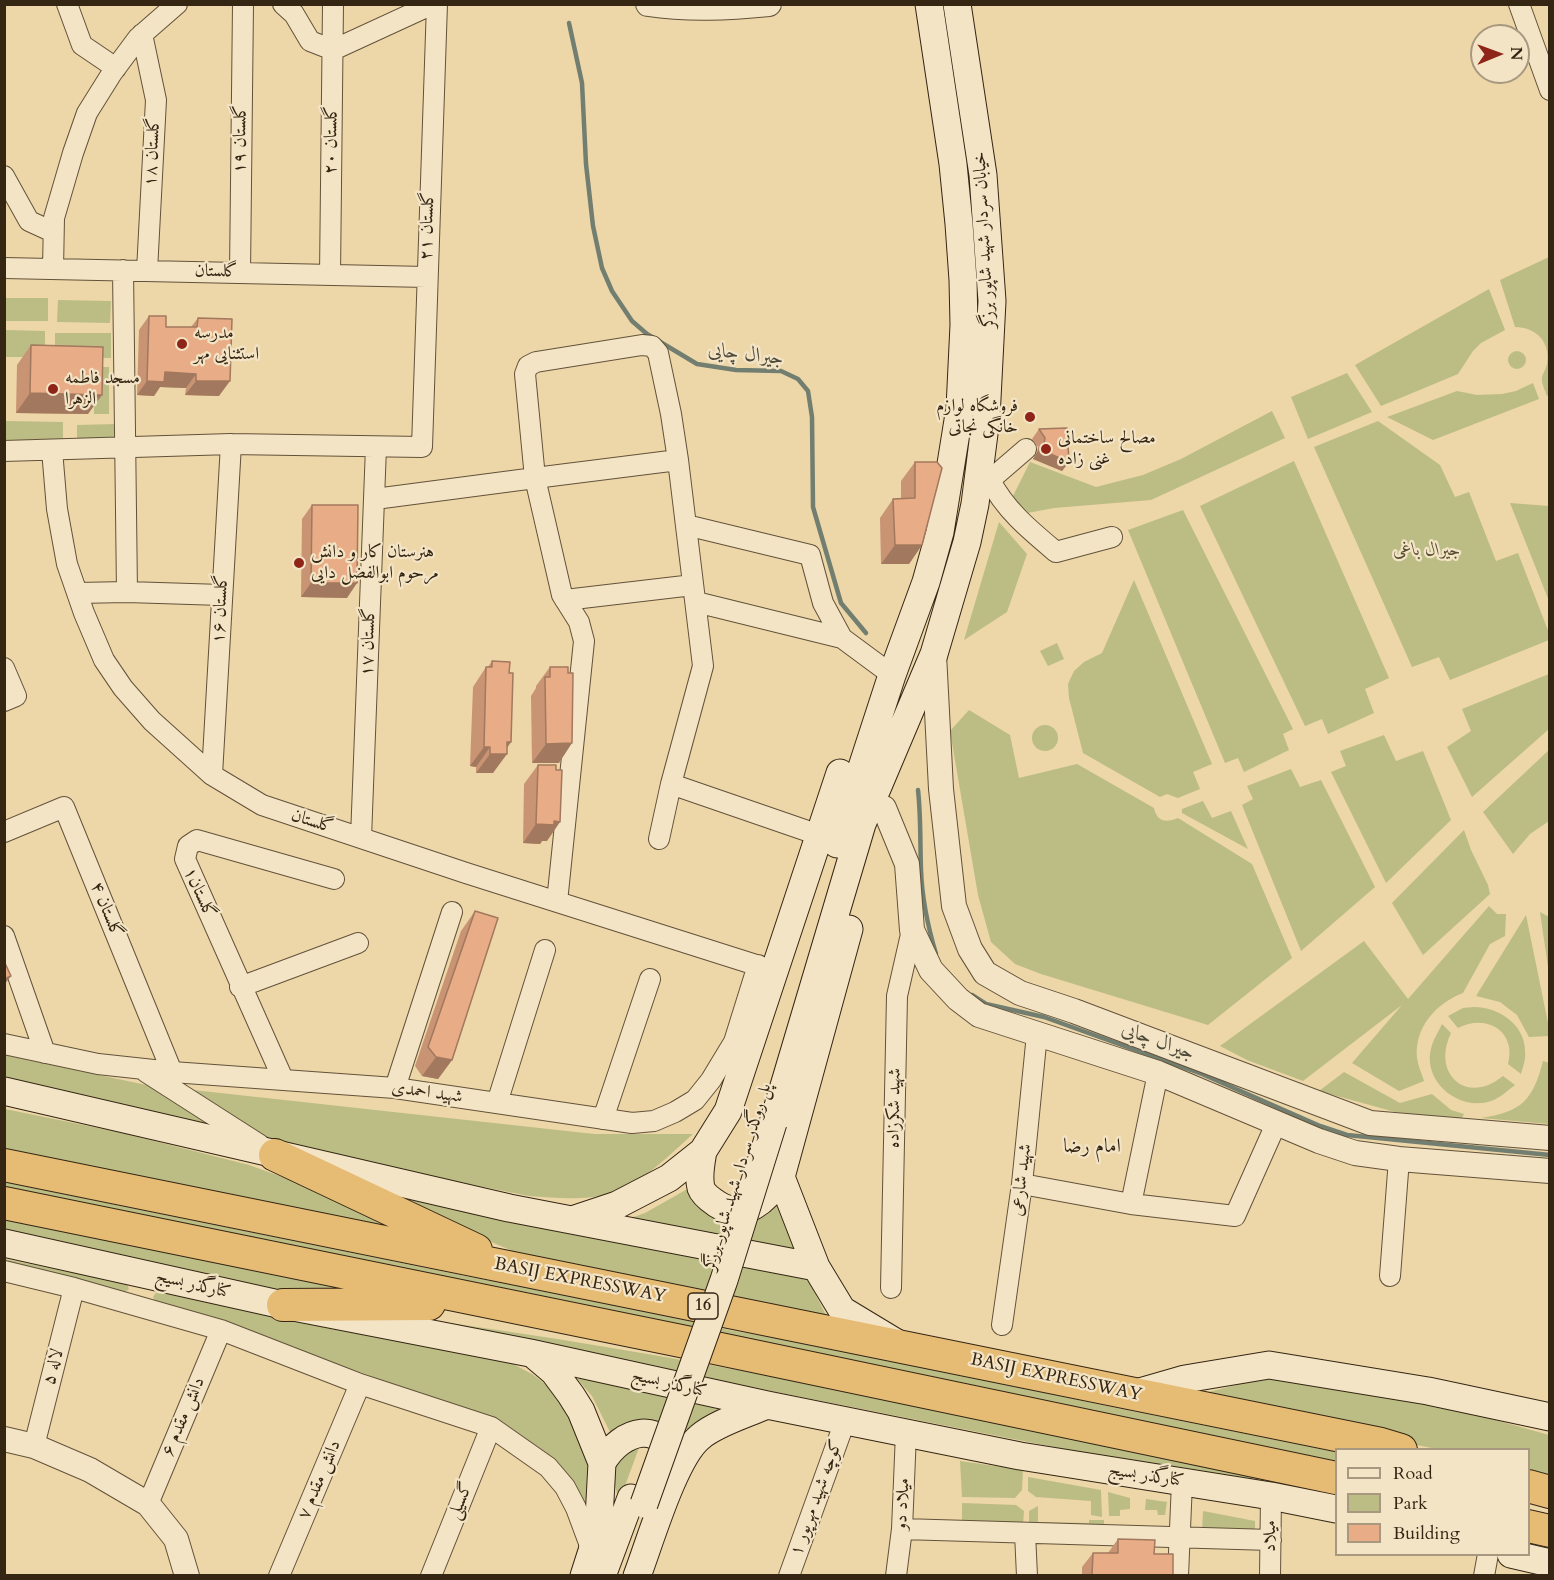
<!DOCTYPE html>
<meta charset="utf-8">
<style>
body{margin:0}
#map{position:relative;width:1554px;height:1580px;overflow:hidden;background:#edd6a8;font-family:Cardo,serif}
canvas{display:block}
.frame{position:absolute;inset:0;border:6px solid #352614;pointer-events:none}
.legend{position:absolute;left:1335px;top:1448px;width:195px;height:108px;box-sizing:border-box;background:#f3e4c6;border:2px solid #a7987f;margin:0;padding:8px 10px;list-style:none;font-size:18px;color:#352614}
.legend li{display:flex;align-items:center;gap:12px;height:30px}
.legend b{width:30px;border:2px solid #a7987f}
.north{position:absolute;left:1470px;top:24px;width:60px;height:60px;box-sizing:border-box;background:#f3e4c6;border:2px solid #a7987f;border-radius:50%;rotate:89deg;font-size:16px;font-weight:700;line-height:24px;text-align:center;color:#352614}
.north::after{content:'';display:block;margin:auto;width:21px;height:27px;background:#8f2418;clip-path:polygon(50% 0,100% 100%,50% 72%,0 100%)}
</style>
<div id="map">
<canvas width="1554" height="1580"></canvas>
<div class="frame"></div>
<ul class="legend">
<li><b style="height:8px;background:#f3e4c6"></b>Road</li>
<li><b style="height:16px;background:#bbbd85"></b>Park</li>
<li><b style="height:16px;background:#e8ac86"></b>Building</li>
</ul>
<div class="north">N</div>
</div>
<script>
const g = document.querySelector('canvas').getContext('2d');
g.lineJoin = 'round';
function fill(path, color) { g.fillStyle = color; g.fill(path, 'evenodd'); }
function stroke(path, color, width, dash) { g.strokeStyle = color; g.lineWidth = width; g.lineCap = dash ? 'butt' : 'round'; g.setLineDash(dash || []); g.stroke(path); }
function write(font, color, halo, rows, align = 'center') {
  g.font = font + ' Cardo,Amiri,serif'; g.lineWidth = 4.5; g.setLineDash([]); g.textBaseline = 'middle'; g.strokeStyle = halo; g.fillStyle = color; for (const [text, x, y, turn = 0] of rows) {
    g.save(); g.translate(x, y); g.rotate((+turn || 0) * Math.PI / 180); g.textAlign = isNaN(turn) ? turn : align; if (halo) g.strokeText(text, 0, 0); g.fillText(text, 0, 0); g.restore();
  }
}
fill(new Path2D(`
 M1549 257 1550 395 1547 396C1545 390 1541 383 1542 377 1543 373 1546 369 1547 364 1551 342 1536 327 1515 327L1500 280Z
 M1489 289 1505 330 1481 343 1473 351 1458 374 1381 406 1355 365Z
 M5 298H48V321H5Z
 M58 300 111 301 110 323 57 322Z
 M5 330 45 331V357H5Z
 M55 333H111V358L55 357Z
 M1508 360a9 9 0 1 1 18 0a9 9 0 1 1-18 0Z
 M94 367H109V414H94Z
 M1347 373 1372 412 1308 439 1291 397Z
 M1533 383 1539 399 1433 440 1387 417 1457 391 1477 395 1502 394 1516 391Z
 M1272 411 1285 438 1151 500 1054 508 1022 514 1011 500 1030 462 1096 487 1143 475 1181 459Z
 M5 421 63 422V443L5 441Z
 M1378 421 1440 465 1455 497 1469 492 1496 561 1518 553 1549 633V640L1450 680 1439 657 1412 667 1314 447Z
 M116 424V444H77V425Z
 M1294 461 1389 678 1365 689 1374 713 1328 734 1322 719 1305 726 1200 506Z
 M1510 503 1549 506V601Z
 M1183 510 1293 729 1283 734 1289 750 1244 772 1238 758 1225 763 1128 530Z
 M999 522 1027 554 1007 612 964 640Z
 M1134 580 1212 764 1193 772 1200 789 1178 798 1167 794 1160 797 1083 753 1069 698 1068 684 1074 671 1084 662 1102 653Z
 M1057 643 1064 659 1048 666 1040 651Z
 M1549 674V729L1472 797 1447 747 1471 731 1462 709Z
 M969 710 1010 735 1019 778 1077 764 1154 808C1157 822 1166 823 1178 818L1252 864 1292 958 1208 1025 1041 974 1015 964 991 942 978 895 950 731Z
 M1032 738a13 13 0 1 1 26 0a13 13 0 1 1-26 0Z
 M1384 735 1396 761 1423 751 1451 820 1386 883 1331 772 1346 766 1340 751Z
 M1549 750V821L1530 834 1513 854 1483 812Z
 M1291 769 1300 787 1321 780 1375 887 1301 951 1242 805 1253 799 1247 786Z
 M1203 801 1212 818 1231 811 1248 849 1182 813V809Z
 M1464 830 1471 850 1488 885 1490 894 1423 955 1392 903Z
 M1489 906 1497 914H1506L1505 936 1490 944 1463 993C1436 1003 1414 1028 1417 1058 1418 1066 1422 1074 1424 1081L1399 1091 1352 1063 1402 1005 1303 1081 1247 1060 1220 1046 1364 941 1408 999Z
 M1540 912 1549 917V977V974Z
 M1526 915 1549 1028V1036L1529 1037 1517 1015 1500 1002 1476 996Z
 M1474 1007C1498 1007 1525 1024 1525 1051 1526 1059 1523 1067 1521 1074L1508 1064C1517 1031 1486 1013 1458 1028L1448 1016 1463 1008Z
 M1442 1024 1451 1033C1431 1074 1467 1106 1503 1076L1515 1085C1507 1091 1500 1098 1491 1101 1458 1112 1420 1080 1432 1045 1434 1038 1439 1031 1442 1024Z
 M5 1055 151 1086 229 1135 5 1084Z
 M1543 1061 1549 1063V1124L1481 1118C1522 1112 1533 1100 1543 1061Z
 M1344 1072 1400 1103 1432 1094 1451 1110 1464 1114 1461 1120 1395 1112 1319 1091Z
 M193 1090 594 1134H693C669 1155 642 1184 611 1193 585 1201 556 1198 529 1196L272 1145Z
 M5 1109 123 1133 249 1165 307 1186 400 1232 5 1154Z
 M4 1182 470 1277 590 1298 729 1330 841 1349 1102 1405 1336 1452V1461L5 1189Z
 M356 1185 806 1276 828 1319 515 1252Z
 M691 1187 695 1196 778 1203 800 1255 625 1220 645 1213Z
 M4 1216 395 1296 327 1298 262 1287 5 1234Z
 M5 1259 127 1284 129 1289 125 1292 5 1263Z
 M157 1291 511 1363 532 1374 556 1392 571 1419 591 1464 593 1531 579 1501 458 1409 363 1373 156 1304 153 1297Z
 M443 1322C744 1364 1040 1430 1336 1491V1503L539 1345Z
 M1279 1374 1485 1417 1549 1435V1480L1529 1474 1528 1450 1436 1449 1189 1397Z
 M581 1378 727 1411 694 1435C689 1432 684 1426 678 1424 661 1415 629 1431 613 1438L592 1396 577 1379Z
 M640 1445 619 1502 612 1474 617 1457Z
 M960 1461 1023 1470 1022 1490 1015 1498 962 1497Z
 M1028 1477 1101 1490 1102 1517 1091 1515V1501L1036 1497 1028 1491Z
 M1108 1492 1130 1498V1509L1120 1510V1516H1109Z
 M1146 1499 1167 1502 1165 1515H1158L1157 1510H1145Z
 M962 1503 1016 1505 1024 1511 1023 1525 962 1522Z
 M1038 1506V1522L1089 1523V1520H1104V1530L1029 1528V1511Z
 M1203 1511 1255 1521V1533L1202 1531Z`), '#bbbd85');
stroke(new Path2D(`
 M569 23 582 83 586 164 593 226 602 268 612 291 632 321 647 334 697 364 736 370 781 371 798 379 808 391 812 417 813 507 841 603 866 633
 M918 790C921 817 920 844 921 870 922 899 928 927 936 954
 M972 995 986 1004 1044 1017 1202 1074 1320 1126 1347 1135 1550 1155`), '#727e70', 4.5);
const minor = new Path2D(`
 M67 4 82 45 116 68
 M283 4 294 14 310 41 333 50 433 4
 M1519 4 1550 90
 M142 34 156 100 147 271
 M4 176 29 221 53 232
 M4 268 427 277
 M53 269 54 218 73 153 87 113 112 73 138 38 177 4
 M123 270 127 592
 M240 273 243 4
 M330 275 333 4
 M52 450 57 509 67 564 84 613 104 660 123 688 152 721 212 775 262 805 466 873 775 971
 M4 451 231 444 422 447 437 4
 M978 480H990C1005 510 1031 531 1056 552L1112 537
 M990 480 1026 449
 M375 499 535 478 525 374 528 366 536 362 642 345 652 346 658 353 671 414 678 460 703 666 671 784 819 835
 M686 525 810 555 823 603 842 638 892 675
 M77 593 127 592 222 595
 M565 600 693 585
 M696 602 842 638
 M4 668 16 696 4 701
 M212 775 231 444
 M4 832 64 807 172 1072
 M361 838 376 447
 M659 839 671 784
 M557 902 584 641 579 622 562 595 535 478 678 460
 M4 936 45 1053
 M240 987 358 943
 M4 1044 98 1064 172 1072 395 1088 632 1123 654 1121 675 1112 695 1100 711 1080 734 1042 758 965
 M146 1072 260 1145
 M283 1079 185 859 188 846 197 840 334 879
 M395 1088 452 912
 M497 1103 545 950
 M603 1119 650 979
 M1022 1184 1131 1204 1235 1216 1276 1124
 M1131 1204 1158 1073
 M4 1271 74 1288 221 1330 360 1384 491 1427 548 1467 565 1487 576 1508 592 1551
 M1390 1276 1399 1159
 M891 1288 897 996 912 930
 M1002 1325 1022 1184 1037 1034
 M34 1446 74 1288
 M148 1504 221 1330
 M902 1529 1271 1540
 M1025 1533 1027 1576
 M279 1576 360 1384
 M431 1576 491 1427
 M789 1576 845 1421
 M896 1576 902 1529 906 1433
 M1178 1576 1182 1482
 M1270 1576 1271 1496
 M1484 1576 1488 1554`);
const tertiary = new Path2D(`
 M648 4C689 10 728 8 769 4
 M934 654 941 789 954 906 970 949 985 973 1020 993 1074 1011 1370 1123 1550 1138
 M884 808 907 864 912 930 931 970 958 999 979 1015 1158 1073 1319 1141 1355 1153 1399 1159 1550 1171
 M4 1439 34 1446 90 1470 148 1504 176 1539 187 1576`);
const secondary = new Path2D(`
 M837 844 892 675 926 582 940 532 960 408 964 325 963 280 959 224 953 164 929 4
 M849 929 781 1177 816 1267 842 1310 895 1342
 M4 1091 509 1208 816 1267
 M773 1123 862 824 934 654 967 542 975 504 986 418 992 301 983 175 957 4
 M703 1151C701 1163 698 1176 701 1188 703 1194 711 1200 717 1204 745 1222 767 1199 781 1177
 M575 1219 617 1205 669 1178 703 1151 728 1111 840 773
 M4 1243 283 1305 530 1353 767 1405 1020 1456 1271 1496 1336 1509
 M534 1355 554 1372 571 1395 581 1411 602 1463 599 1519 592 1551 584 1576
 M1133 1394 1185 1379 1269 1365 1428 1391 1550 1417
 M602 1463C621 1429 665 1417 673 1465
 M1511 1554 1550 1563
 M602 1576 631 1498
 M637 1576C650 1542 674 1458 700 1437 716 1423 747 1414 767 1405`);
const trunk = new Path2D(`
 M275 1155 476 1250
 M4 1165 1381 1444 1401 1450
 M4 1203 720 1349 1336 1478
 M283 1305 429 1304
 M1528 1486 1550 1492
 M1528 1526 1550 1531`);
stroke(minor, '#635239', 22);
stroke(tertiary, '#635239', 26);
stroke(secondary, '#352614', 29);
stroke(trunk, '#352614', 34);
stroke(minor, '#f3e4c6', 20);
stroke(tertiary, '#f3e4c6', 24);
stroke(secondary, '#f3e4c6', 27);
stroke(trunk, '#e6bb74', 32);
const secondaryBridge = new Path2D(`
 M644 1504 724 1280 773 1123`);
stroke(secondaryBridge, '#352614', 29, []);
stroke(secondaryBridge, '#f3e4c6', 27);
fill(new Path2D(`
 M149 316 166 327H191L198 318 219 396 185 395 186 388 160 387 154 396 137 395 139 330Z
 M31 345 88 414 16 413 17 365Z
 M1039 429 1069 462 1062 471 1033 459 1037 453 1038 447 1032 439Z
 M915 462 922 545 909 564H881L880 518 893 499 901 498V481Z
 M312 505 347 598 301 597 302 519Z
 M492 661 507 747 493 773H476V767L470 766 473 687 486 667H488Z
 M550 667 559 763H532L531 696 536 688V686Z
 M538 765 547 841H542L540 844 523 843 524 784Z
 M475 911 452 1060 438 1079 422 1076 415 1066 461 931Z
 M1118 1539 1154 1554 1173 1575H1082V1567L1093 1553H1108Z`), '#c89473');
fill(new Path2D(`
 M165 372 196 374 186 388 160 387 154 396 137 395 147 381Z
 M196 381H230L219 396 185 395Z
 M30 393 102 395 88 414 16 413Z
 M1039 449 1069 462 1062 471 1033 459Z
 M895 545H922L909 564H881Z
 M311 583H357L347 598 301 597Z
 M507 742H511L503 754H507L493 773H476L490 754Z
 M572 743 559 763H532L546 744Z
 M484 747H490L476 767 470 766Z
 M554 821 560 822 547 841H542L540 844 523 843 536 824Z
 M11 976 4 985V979Z
 M436 1057 452 1060 438 1079 422 1076Z`), '#a2785e');
const building = new Path2D(`
 M149 316H166V327H197L198 318 232 319 230 381H196V374L165 372 164 382 147 381Z
 M31 345 103 347 102 395 30 393Z
 M1067 428 1069 462 1039 449 1044 444 1045 438 1039 429Z
 M915 462H937L942 468 922 545H895L893 499 915 498Z
 M312 505H358L357 583H311Z
 M492 661 510 662 509 673H513L511 742H507V754H490V747H484L486 667H492Z
 M550 667H568V673H573L572 743 546 744 545 677H550Z
 M538 765H556V770H562L560 822 554 821V825L536 824Z
 M475 911 498 918 452 1060 436 1057 428 1047Z
 M4 961 11 976 4 979Z
 M1118 1539 1155 1540 1154 1554H1173V1575H1092L1093 1553H1118Z`);
fill(building, '#e8ac86');
stroke(building, '#a2785e', 1.5);
for (const [x, y, r, color] of [
 [182,344,6,"#8f2418"],
 [53,389,6,"#8f2418"],
 [1030,417,6,"#8f2418"],
 [1046,449,6,"#8f2418"],
 [299,563,6,"#8f2418"]
]) { const dot = new Path2D(); dot.arc(x, y, r, 0, 2 * Math.PI); g.fillStyle = color; g.fill(dot); stroke(dot, '#f3e4c6', 2); }
for (const [x, y, w] of [
 [703,1306,30]
]) { const box = new Path2D(); box.roundRect(x - w / 2, y - 13, w, 26, 4.5); g.fillStyle = '#f3e4c6'; g.fill(box); stroke(box, '#352614', 1.5); }
write('bold 16px', '#352614', null, [
 ["16",703,1306]
]);
write('18px', '#352614', '#f3e4c6', [
 ["گلستان ۱۹",241,139,-89],
 ["گلستان ۲۰",332,140,-89],
 ["گلستان ۱۸",153,152,-87],
 ["گلستان ۲۱",428,226,-88],
 ["خیابان سردار شهید شاپور برزگر",985,240,-93],
 ["گلستان",216,272,1],
 ["گلستان ۱۶",221,609,-87],
 ["گلستان ۱۷",369,642,-88],
 ["گلستان",312,822,18],
 ["گلستان۱",199,893,66],
 ["گلستان ۴",106,910,68],
 ["شهید احمدی",427,1093,8],
 ["شهید شکرزاده",895,1108,-89],
 ["پل روگذر سردار شهید شاپور برزگر",738,1177,-73],
 ["شهید شارعی",1022,1180,-83],
 ["BASIJ EXPRESSWAY",580,1281,11],
 ["کنارگذر بسیج",193,1285,13],
 ["لاله ۵",54,1367,-76],
 ["BASIJ EXPRESSWAY",1056,1378,12],
 ["کنارگذر بسیج",669,1384,13],
 ["دانش مقدم ۶",184,1417,-67],
 ["کنارگذر بسیج",1146,1476,9],
 ["دانش مقدم ۷",320,1480,-67],
 ["کوچه شهید مهرپور ۱",817,1498,-70],
 ["گسیلی",461,1501,-68],
 ["میلاد دو",903,1504,-87],
 ["میلاد",1271,1536,-90]
]);
write('18px', '#352614', '#f3e4c6', [
 ["مدرسه",194,334],
 ["استثنایی مهر",194,355],
 ["مسجد فاطمه",65,379],
 ["الزهرا",65,400],
 ["فروشگاه لوازم",1018,407,"right"],
 ["خانگی نجاتی",1018,428,"right"],
 ["مصالح ساختمانی",1058,439],
 ["غنی زاده",1058,460],
 ["هنرستان کار و دانش",311,553],
 ["مرحوم ابوالفضل دایی",311,574]
], 'left');
write('italic 18px', '#564c30', '#f3e4c6', [
 ["جیرال باغی",1427,551]
]);
write('italic 20px', '#4e4a3a', '#f3e4c6', [
 ["جیرال چایی",746,355,7],
 ["جیرال چایی",1158,1042,20]
]);
write('20px', '#352614', '#f3e4c6', [
 ["امام رضا",1092,1147]
]);
</script>
